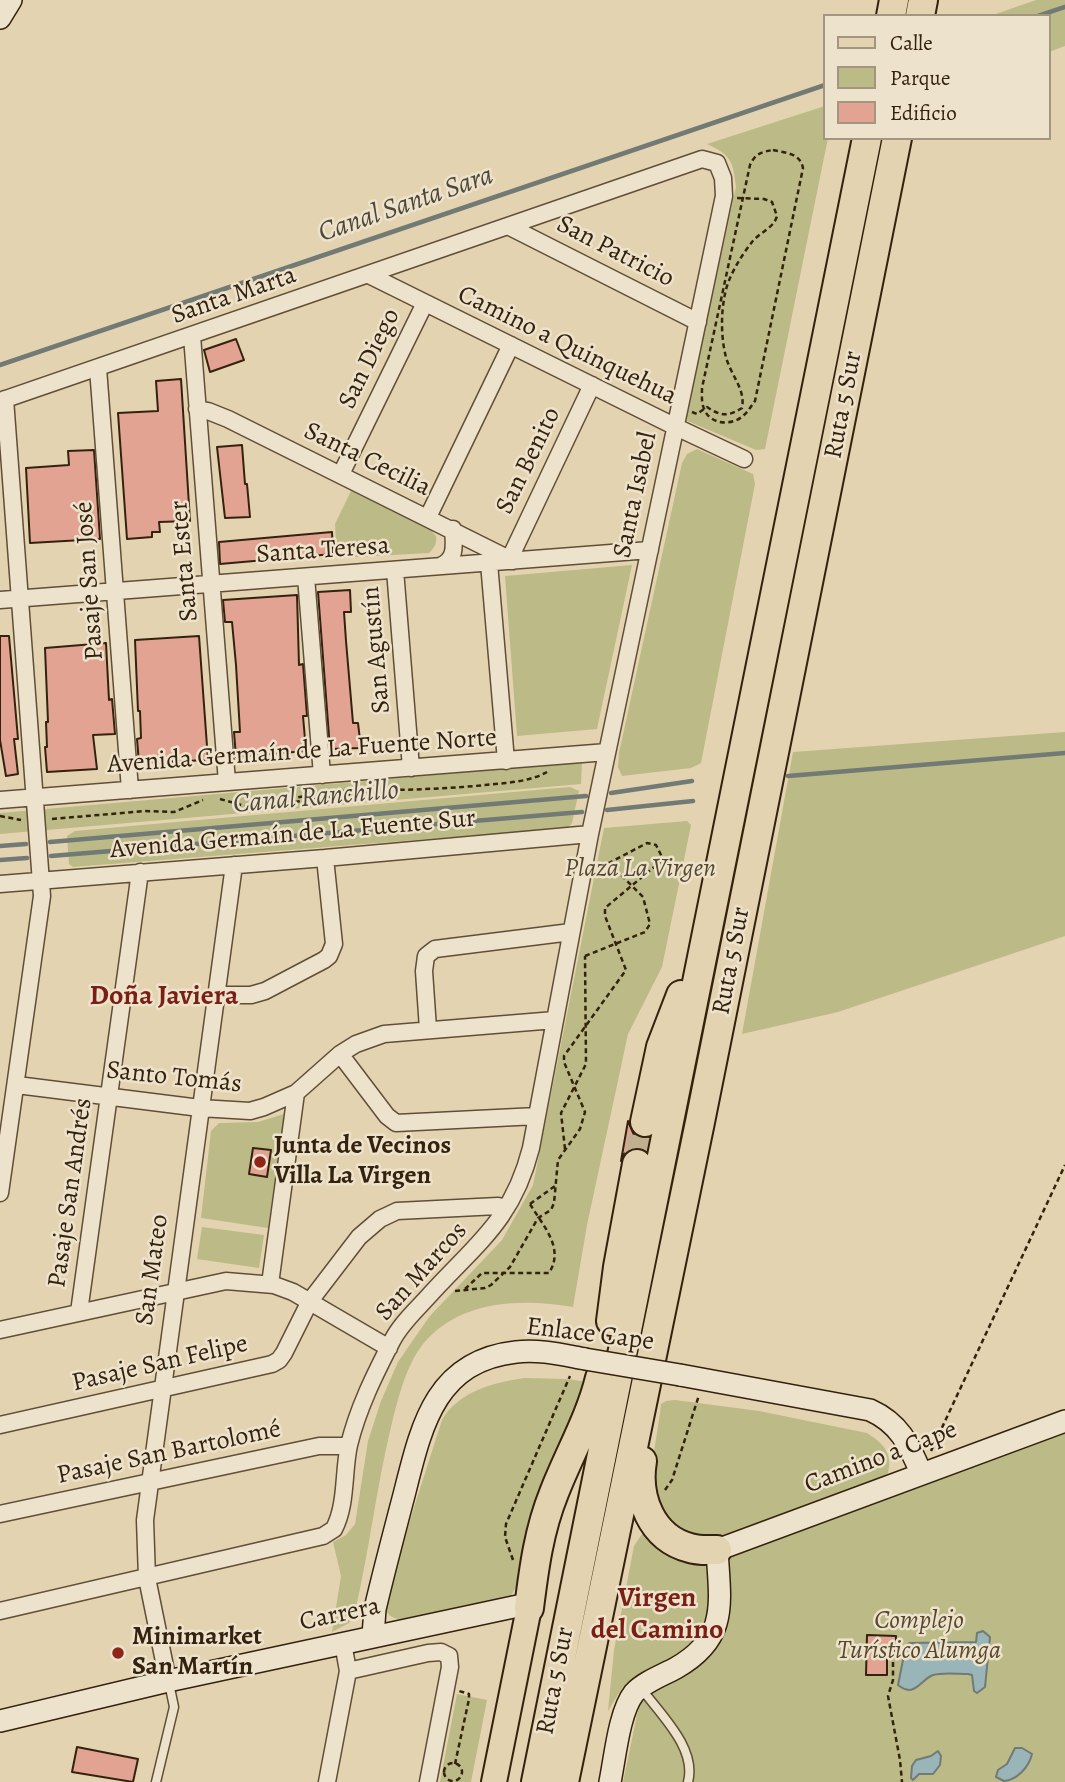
<!DOCTYPE html>
<meta charset="utf-8">
<style>
body{margin:0}
#map{position:relative;width:1065px;height:1782px;overflow:hidden;background:#e4d3b0;font-family:Alegreya,serif}
canvas{display:block}
.legend{position:absolute;left:823px;top:14px;width:228px;height:126px;box-sizing:border-box;background:#ede2cc;border:2px solid #a39580;margin:0;padding:9px 12px;list-style:none;font-size:21px;color:#34220f}
.legend li{display:flex;align-items:center;gap:14px;height:35px}
.legend b{width:35px;border:2px solid #a39580}
</style>
<div id="map">
<canvas width="1065" height="1782"></canvas>
<ul class="legend">
<li><b style="height:9px;background:#e4d3b0"></b>Calle</li>
<li><b style="height:19px;background:#bcba86"></b>Parque</li>
<li><b style="height:19px;background:#e2a393"></b>Edificio</li>
</ul>
</div>
<script>
const g = document.querySelector('canvas').getContext('2d');
g.lineJoin = 'round';
function fill(path, color) { g.fillStyle = color; g.fill(path, 'evenodd'); }
function stroke(path, color, width, dash) { g.strokeStyle = color; g.lineWidth = width; g.lineCap = dash ? 'butt' : 'round'; g.setLineDash(dash || []); g.stroke(path); }
function write(font, color, halo, rows, align = 'center') {
  g.font = font + ' Alegreya,serif'; g.lineWidth = 5; g.setLineDash([]); g.textBaseline = 'middle'; g.strokeStyle = halo; g.fillStyle = color; for (const [text, x, y, turn = 0] of rows) {
    g.save(); g.translate(x, y); g.rotate((+turn || 0) * Math.PI / 180); g.textAlign = isNaN(turn) ? turn : align; if (halo) g.strokeText(text, 0, 0); g.fillText(text, 0, 0); g.restore();
  }
}
fill(new Path2D(`
 M1036 0H1065V46L1049 52V16H990Z
 M825 106V138H828L765 449 756 450 685 420 736 187C733 161 731 155 707 144Z
 M697 449 753 474 755 484 701 763 691 768 622 776 618 767 619 753 682 463 687 454Z
 M351 491 429 528 436 536C437 543 435 547 429 553L337 558 335 524Z
 M632 565 597 729 517 736 505 576Z
 M1065 732V936L838 1012 742 1034 793 752Z
 M582 762 581 784 0 834V813Z
 M570 787 579 791 572 823 568 828 73 867 69 864 67 836 75 831Z
 M687 821 691 825 662 967 628 1034 587 1225 573 1307C519 1298 453 1300 418 1351 404 1373 397 1402 391 1427 376 1489 369 1553 354 1616L349 1623 332 1632 341 1576 333 1542 346 1535 355 1524 368 1441 381 1401 398 1362 429 1317 502 1240 533 1185 604 828Z
 M284 1114 268 1228 201 1218 211 1131 219 1123 258 1122Z
 M202 1227 264 1235 259 1268 197 1259Z
 M524 1378 568 1379 587 1382 523 1553 518 1583 510 1598 405 1620C392 1619 385 1615 384 1601L442 1420C459 1391 493 1383 524 1378Z
 M675 1400 759 1411 867 1433C883 1443 893 1453 888 1473L882 1479 716 1541C705 1542 695 1537 685 1532 635 1511 657 1446 661 1404L666 1401Z
 M1065 1432V1782H623L637 1715 645 1688 726 1622 730 1551Z
 M646 1528 711 1561V1620L693 1646 632 1680 622 1688 608 1711 614 1650 634 1546Z
 M457 1694 487 1700 471 1782H440Z`), '#bcba86');
const water = new Path2D(`
 M983 1631 990 1637 985 1687 977 1693 974 1691 972 1675 968 1674C958 1674 943 1672 933 1675 921 1679 915 1699 898 1685L906 1645 910 1643 976 1642 977 1633Z
 M1015 1748H1022L1032 1754C1029 1767 1017 1780 1004 1781L996 1777 998 1770 1007 1764Z
 M938 1751 941 1756 940 1765 933 1774H919L913 1780 911 1778 912 1766 916 1760 931 1756Z`);
fill(water, '#9ab5b7');
stroke(water, '#717a74', 2);
stroke(new Path2D(`
 M1038 16 1065 7
 M0 365 825 85
 M788 776 1065 753
 M611 793 692 781
 M607 810 693 801
 M50 842 586 796
 M0 846 26 844
 M51 856 582 812
 M0 860 27 858`), '#717a74', 4.5);
const building = new Path2D(`
 M236 339 244 360 210 372 204 350Z
 M181 379 190 521 159 522 160 532H152V537L127 539 118 413 158 411 156 381Z
 M242 445 245 484H247L250 517 225 518 217 447Z
 M94 450 100 539 30 543 26 468 69 465 68 451Z
 M332 532 333 554 220 564 219 542Z
 M350 590 351 612H344L346 641 353 723H358L361 748 330 749 318 592Z
 M297 595 299 665 303 664 307 716H303L306 751 236 757 234 732H240L236 665 232 622H225L223 600Z
 M0 636H9L18 739H14L18 774 6 776 0 740Z
 M199 636 208 760 139 763 137 739 141 738 140 711H138L135 640Z
 M106 643 109 700 112 699 115 734 93 735 97 769 47 772 45 747H47L46 722H48L45 648Z
 M628 1121 634 1135 641 1138H649L646 1150 639 1148 631 1149 624 1154 621 1161Z
 M253 1148 271 1150 267 1177 249 1174Z
 M867 1635 896 1636 895 1658H887V1675H866Z
 M77 1747 138 1759 133 1782 72 1772Z`);
fill(building, '#e2a393');
stroke(building, '#34220f', 2);
stroke(new Path2D(`
 M637 1164 645 1122`), '#c1b090', 28, [28, 14]);
const lane = new Path2D(`
 M641 1688C660 1714 697 1748 688 1782
 M156 1782 174 1707 169 1683`);
const street = new Path2D(`
 M510 227 698 322
 M369 275 676 427 744 459
 M192 336 227 782
 M98 368 130 790
 M0 401 702 159 717 163 723 178 724 196 590 834 531 1148C512 1223 474 1245 426 1299 414 1312 400 1325 392 1341 375 1374 358 1408 349 1445 343 1472 347 1504 334 1529L323 1536 0 1611
 M197 409 208 411 228 419 513 561
 M341 474 425 303
 M428 517 511 345
 M510 558 592 385
 M489 563 506 761
 M440 566C457 560 454 544 453 529
 M395 570 411 768
 M306 577 322 775
 M0 600 650 550
 M0 800 607 752
 M0 884 325 858 590 834
 M216 995H251L265 991 324 960 329 956 334 944 325 858
 M428 1029 424 971 426 956 435 949 571 932
 M340 1054 387 1116 396 1123 537 1116
 M17 1085 200 1108 250 1111 264 1107 296 1093 340 1054 356 1044 384 1034 555 1020
 M0 1193 42 896 5 399
 M270 1284 296 1093
 M79 1312 140 872
 M0 1330 226 1281 274 1285 293 1292 389 1348
 M0 1425 272 1364 279 1360 284 1353 310 1301 359 1237 380 1219 397 1211 498 1206 506 1208
 M0 1514 319 1446H349
 M348 1671 428 1653 441 1652 449 1656 450 1667 428 1782
 M168 1681 147 1578 145 1520 234 865
 M327 1782 348 1671 343 1643`);
const secondary = new Path2D(`
 M0 18 11 0
 M680 1375 870 1410C899 1423 909 1444 921 1473
 M373 1636 375 1609C384 1571 394 1533 404 1495 421 1428 434 1361 516 1352 539 1349 563 1355 585 1359
 M0 1721 168 1681 518 1606 529 1608
 M610 1782C615 1758 619 1712 634 1693 644 1682 663 1675 676 1668 729 1638 720 1603 717 1550L1065 1421`);
const primary = new Path2D(`
 M494 1782 529 1608`);
const highway = new Path2D(`
 M891 16 894 0
 M920 16 923 0
 M645 1122 661 1047 681 995
 M611 1321 618 1267 637 1164
 M642 1461C636 1497 651 1538 690 1548 699 1551 708 1550 717 1550
 M529 1608C534 1568 539 1530 554 1493 569 1454 590 1419 600 1378
 M536 1782 867 138
 M564 1782 700 1122 897 138`);
stroke(lane, '#604e37', 11);
stroke(street, '#604e37', 19);
stroke(secondary, '#34220f', 24);
stroke(primary, '#34220f', 28);
stroke(highway, '#34220f', 32);
stroke(new Path2D(`
 M773 150C786 153 800 153 803 168L755 401C751 406 748 412 744 415 733 426 712 425 705 411 701 403 702 396 702 388L750 165C755 154 761 152 773 150Z
 M692 412 697 414 707 407C720 416 728 417 742 408 746 388 729 374 725 353 721 335 721 312 725 294 728 277 741 256 752 242 760 232 774 228 777 216L772 202 764 199 737 198
 M256 796C285 804 312 793 341 791 389 790 437 790 485 785 506 783 529 782 547 772
 M220 799 252 808 367 792
 M0 816 21 820
 M52 819 145 811 174 812 203 800
 M585 956 645 932 650 924 643 897 609 863
 M565 1149 561 1113 586 1064 585 956
 M530 1204 555 1186
 M465 1289 482 1273H549C565 1248 543 1226 530 1204
 M455 1291 485 1288 491 1285 510 1267 538 1218 551 1210 554 1203 558 1160 580 1129 585 1112 564 1062V1056L626 970 605 916V908L660 862 662 857 656 845 647 843 609 863 600 864
 M931 1451 1065 1165
 M665 1490 672 1480 699 1395
 M513 1560 505 1537 506 1524 570 1376
 M893 1662V1680L888 1696 900 1760 902 1782
 M444 1772a9 9 0 1 1 18 0a9 9 0 1 1-18 0Z
 M455 1764 469 1699V1694L459 1691`), '#34220f', 2.5, [5, 3.5]);
stroke(lane, '#ede2cc', 8);
stroke(street, '#ede2cc', 16);
stroke(secondary, '#ede2cc', 21);
stroke(primary, '#e4d3b0', 24);
stroke(highway, '#e4d3b0', 28);
const secondaryBridge = new Path2D(`
 M585 1359 680 1375`);
stroke(secondaryBridge, '#34220f', 24, []);
stroke(secondaryBridge, '#ede2cc', 21);
for (const [x, y, r, color] of [
 [260,1162,7,"#8f2418"],
 [118,1653,7,"#8f2418"]
]) { const dot = new Path2D(); dot.arc(x, y, r, 0, 2 * Math.PI); g.fillStyle = color; g.fill(dot); stroke(dot, '#ede2cc', 2.5); }
write('26px', '#34220f', '#ede2cc', [
 ["San Patricio",615,252,27],
 ["Santa Marta",234,296,-19],
 ["Camino a Quinquehua",567,346,26],
 ["San Diego",370,359,-64],
 ["Ruta 5 Sur",844,405,-79],
 ["Santa Cecilia",367,460,26],
 ["San Benito",529,461,-64],
 ["Santa Isabel",636,495,-78],
 ["Santa Teresa",323,551,-4],
 ["Santa Ester",185,561,-95],
 ["Pasaje San José",90,581,-94],
 ["San Agustín",377,650,-95],
 ["Avenida Germaín de La Fuente Norte",302,752,-4],
 ["Avenida Germaín de La Fuente Sur",293,835,-5],
 ["Ruta 5 Sur",732,961,-79],
 ["Santo Tomás",174,1078,6],
 ["Pasaje San Andrés",71,1193,-82],
 ["San Mateo",153,1270,-82],
 ["San Marcos",422,1272,-48],
 ["Enlace Cape",590,1335,7],
 ["Pasaje San Felipe",160,1364,-13],
 ["Pasaje San Bartolomé",169,1453,-12],
 ["Camino a Cape",881,1458,-21],
 ["Carrera",340,1615,-12],
 ["Ruta 5 Sur",556,1681,-79]
]);
write('italic 26px', '#56482d', '#ede2cc', [
 ["Plaza La Virgen",640,870],
 ["Complejo",919,1622],
 ["Turístico Alumga",919,1652]
]);
write('bold 26px', '#34220f', '#ede2cc', [
 ["Junta de Vecinos",274,1147],
 ["Villa La Virgen",274,1177],
 ["Minimarket",132,1638],
 ["San Martín",132,1668]
], 'left');
write('italic 28px', '#4e4739', '#ede2cc', [
 ["Canal Santa Sara",406,205,-19],
 ["Canal Ranchillo",316,798,-5]
]);
write('bold 28px', '#7a1f14', '#ede2cc', [
 ["Doña Javiera",164,997],
 ["Virgen",657,1599],
 ["del Camino",657,1631]
]);
</script>
